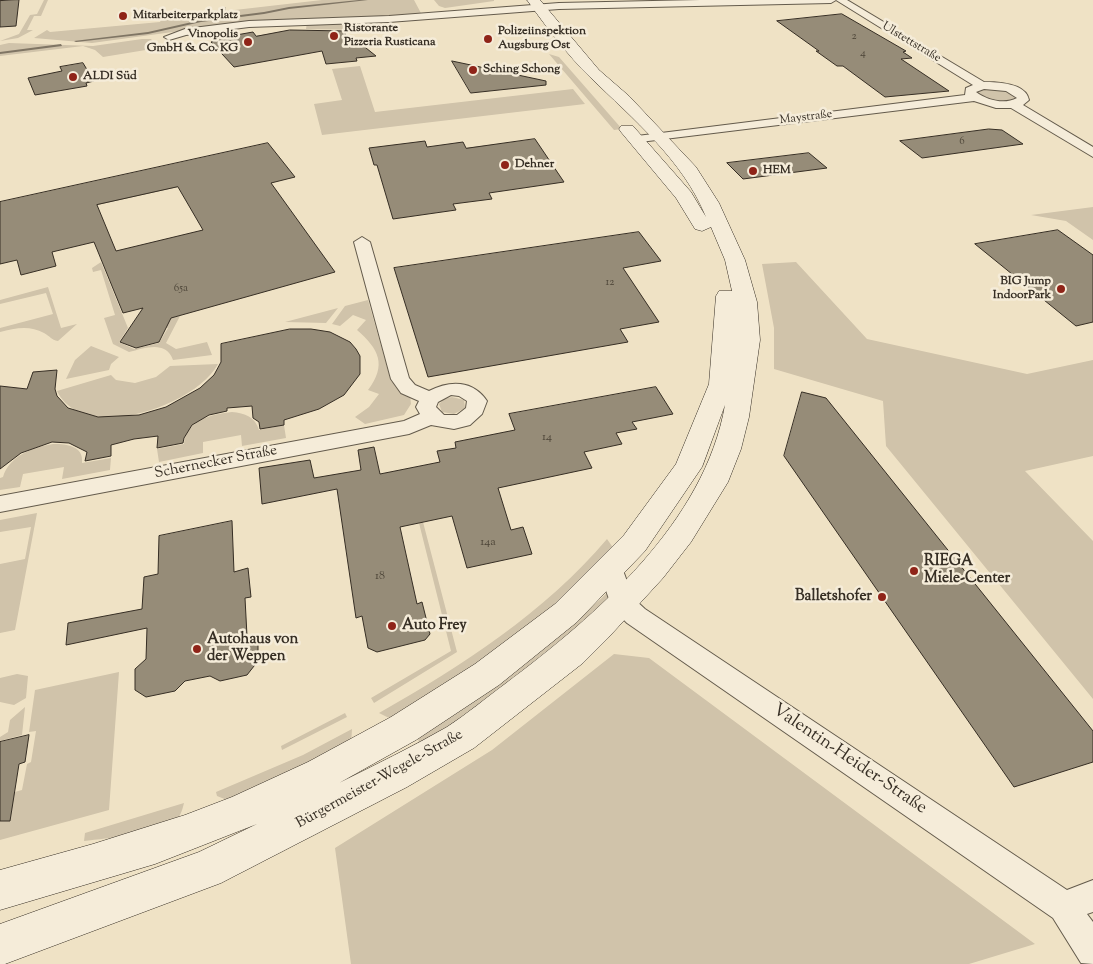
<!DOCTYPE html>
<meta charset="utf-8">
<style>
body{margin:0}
canvas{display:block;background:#efe2c5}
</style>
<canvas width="1093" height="964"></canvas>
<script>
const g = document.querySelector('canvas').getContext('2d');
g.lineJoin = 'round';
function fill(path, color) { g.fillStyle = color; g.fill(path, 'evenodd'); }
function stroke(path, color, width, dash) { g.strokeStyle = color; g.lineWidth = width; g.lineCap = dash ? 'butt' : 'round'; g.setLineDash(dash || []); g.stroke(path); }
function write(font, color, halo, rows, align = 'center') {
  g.font = font + ' "Sorts Mill Goudy",serif'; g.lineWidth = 5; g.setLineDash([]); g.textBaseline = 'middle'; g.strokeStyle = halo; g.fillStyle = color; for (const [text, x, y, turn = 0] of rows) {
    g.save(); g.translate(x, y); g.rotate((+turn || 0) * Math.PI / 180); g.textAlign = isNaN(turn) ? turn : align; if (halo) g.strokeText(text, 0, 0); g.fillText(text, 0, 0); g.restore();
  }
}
fill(new Path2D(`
 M44 0H48L41 16H34L27 30H33L18 38 0 41 19 34 30 15 37 14Z
 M322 0H414L422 15 246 22 92 43 34 38 47 30 50 32 160 22 161 20 221 10 219 7H226V11Z
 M434 0H494V1L445 8 439 6Z
 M307 22H368L365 30 306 29Z
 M142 39H151L158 48 103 57 95 50 83 46 0 56V45L9 43 93 46Z
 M549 54 559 57 622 129 614 130Z
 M360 66 375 112 573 89 585 104 322 135 314 104 342 100 332 69Z
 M980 88H1002L1015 95 1016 97C1006 106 985 101 977 92Z
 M1093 207V240L1066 221 1031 215Z
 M101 262 128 328 119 342 134 349 159 343 168 328 151 321 180 316 166 343 176 349 207 342 212 355 173 360C166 340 145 348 129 352L113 344 104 318 115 315 101 270 93 272 92 268Z
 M796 262 867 339 1027 374 1093 360V456L1025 471 1093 541V699L886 446 883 401 774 369V328L762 264Z
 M48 287 61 328 77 324 58 341C51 340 50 336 44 333 30 325 15 328 0 332V328L53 314 46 293 0 304V300Z
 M368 300 391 381 410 394 411 404 404 415 365 424 355 417 369 407 379 394 368 390C387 365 379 349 357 330L366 320 353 315 340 326 332 324 345 306Z
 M338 308 326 323 285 322Z
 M91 346 119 357 111 364 109 370 66 379 75 360Z
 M218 364C195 407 82 444 57 391L111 375 116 380 135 383 156 377 170 366Z
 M452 397 464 400 465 408 454 414 442 412 439 404 444 399Z
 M232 412C245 413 255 417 259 430L284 425 286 438 242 446 241 435 203 442V453L159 462 157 449 184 444C186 420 212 414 232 412Z
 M53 444C67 444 84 446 82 463L111 458 110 470 62 479 64 467 23 474 20 487 0 490V478L3 477C9 456 33 447 53 444Z
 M37 513 15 630 0 633V564L25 559 31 527 0 532V520Z
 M423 522 457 652 374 703 371 698 451 651 419 523Z
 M607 539 614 549 519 638 394 718 387 717 379 713C462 666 545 612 607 539Z
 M611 589V600L467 718 419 744 418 738C485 692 552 647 611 589Z
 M614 654 649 658 1035 944 969 964H351L335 848 492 750Z
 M119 672 109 810 0 840V796L22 790 27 764 31 762 36 731 29 732 35 690Z
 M17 674 28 676 26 698 14 705 0 702V678Z
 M25 707 22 735 0 741V737L8 732 10 720Z
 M345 713 347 717 282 750 281 746Z
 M352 729 351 745 227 800 217 796 216 792 303 755Z
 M184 803C182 811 180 819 172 823 148 835 110 838 84 841L85 833Z`), '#d0c3aa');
fill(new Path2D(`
 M359 0H368L289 9 264 14 201 22 148 34 76 42 74 41 148 32 201 20 264 12 289 7Z
 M61 44 62 46 0 54V52Z`), '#7f7564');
const building = new Path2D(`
 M19 0 16 26 0 27V1Z
 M842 14 906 51 903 52 912 58 901 59 949 91 885 97 843 66H837L816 51H819L777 21Z
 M290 30 345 31 346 41 356 40 376 56 356 58 357 61 326 64 322 51 234 67 211 42 216 41 214 39 253 32 256 36Z
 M452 61 546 81V85L471 93Z
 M83 63 94 81 86 83 87 86 35 95 28 78 62 71 60 67Z
 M989 129 1002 130 1023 144 922 158 900 141Z
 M535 139 564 182 489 193 492 199 453 204 456 210 393 219 377 165H374L369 148 425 141 427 147 463 142 466 148Z
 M268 143 295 177 271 183 335 272 171 318 159 342 136 348 120 342 143 308 123 313 94 242 52 252 56 266 21 275 17 260 0 264V202ZM178 187 203 230 116 251 97 205Z
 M809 153 827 168 743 179 727 163Z
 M1058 230 1093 255V322L1076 326 975 244Z
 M639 232 661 261 623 268 659 322 620 329 628 342 428 377 394 268Z
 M290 329H311L330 332 350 342 356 349 360 356V374L344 395 319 409 284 420V425L260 429 259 422 253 418 252 406 227 408V411L209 415 192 425 184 438 183 443 157 448 158 436 134 439 111 445V456L85 461 87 452 69 443 52 442 21 453 0 469V386L27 389 33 372 57 370 55 389 57 396 68 408 98 417 139 415 166 407 200 388 214 375 221 362V344Z
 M656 387 673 414 632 422 637 429 616 433 622 444 584 452 592 468 498 488 511 530 523 527 532 554 467 568 452 516 400 527 417 604 422 602 430 634 425 640 377 652 368 648 362 616 356 618 337 489 262 504 259 468 310 460 314 478 361 470 358 450 374 447 380 474 440 462 437 451 456 448 455 442 515 430 509 414Z
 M802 392 826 398 1093 731V762L1014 787 784 456Z
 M232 521 234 572 248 568 251 597 245 598 247 636 258 641V661L247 675 220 681 210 676 185 681 175 691 146 697 135 690V669L146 659 147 628 66 645 68 623 142 609 144 577 158 574 159 536Z
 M29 735 25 762 19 764 10 821H0V742Z`);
fill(building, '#968c78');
stroke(building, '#362e24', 1);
const minor = new Path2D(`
 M700 0H847L984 82C998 82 1026 83 1029 100L1023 105 1093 147V157L1011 108H996L974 101 632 143 631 140 637 136 965 95 966 88 973 85 836 0 831 3 559 9 389 22 249 27 186 35 169 40 164 37 185 29 249 21 389 16 559 3ZM984 89 1006 91 1017 98C1004 105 987 100 976 92Z
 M362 237 370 242 409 378 415 385 429 391C450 380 473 380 487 401L482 414 470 425 454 429 431 425 409 434 0 512V496L404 421 420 414 416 407 419 401 401 393 391 379 354 242ZM451 395 459 396 467 401 466 408 457 415H444L436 407 438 402Z
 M612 559 620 562 633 598 645 609 1067 890 1093 880V912L1087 914 1093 922V964L1081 963 1053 918 627 623C607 604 607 593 600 568L604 562Z`);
const secondary = new Path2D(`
 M527 0H540L599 70 629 96 696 167 719 203 745 260 757 302 760 340 749 417 741 449 728 482 691 542 663 578 608 638 583 663 474 748 407 787 221 883 5 964H0V924L199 852 257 824 155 864 0 910V870L93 844 185 815 232 797 308 762 391 717 475 664 555 604 624 535 676 464 709 384 716 296 719 291H732L725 260 711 227 702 231 695 229 676 198 621 132 619 129 621 126H633L691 192 706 217C683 160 633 119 590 77 569 57 544 24 527 0ZM725 405C705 522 596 616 505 684 486 698 467 714 447 727 412 747 375 765 339 783L416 740 499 685 577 622 645 551 702 467Z`);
stroke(minor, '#645b4c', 2);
stroke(secondary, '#362e24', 1);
fill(minor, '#f5ecd9');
fill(secondary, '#f5ecd9');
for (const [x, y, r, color] of [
 [123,16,5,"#8f2418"],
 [334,36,5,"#8f2418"],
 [488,39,5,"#8f2418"],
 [248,42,5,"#8f2418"],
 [473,70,5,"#8f2418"],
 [73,77,5,"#8f2418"],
 [505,165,5,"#8f2418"],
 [753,171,5,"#8f2418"],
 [1061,289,5,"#8f2418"],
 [914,571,5,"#8f2418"],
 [882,597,5,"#8f2418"],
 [392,626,5,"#8f2418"],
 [197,649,5,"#8f2418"]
]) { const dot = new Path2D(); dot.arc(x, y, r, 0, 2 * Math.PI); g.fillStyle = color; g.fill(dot); stroke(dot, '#f5ecd9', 2); }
write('11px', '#4e4639', null, [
 ["2",854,37],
 ["4",863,54],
 ["6",962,142],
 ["12",610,283],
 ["65a",181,289]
]);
write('bold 12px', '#362e24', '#f5ecd9', [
 ["Mitarbeiterparkplatz",133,16],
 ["Ristorante",344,29],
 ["Pizzeria Rusticana",344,43],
 ["Polizeiinspektion",498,32],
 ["Augsburg Ost",498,46],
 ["Vinopolis",238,35,"right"],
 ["GmbH & Co. KG",238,49,"right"],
 ["Sching Schong",483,70],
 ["ALDI Süd",83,77],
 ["Dehner",515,165],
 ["HEM",763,171],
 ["BIG Jump",1051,282,"right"],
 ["IndoorPark",1051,296,"right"]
], 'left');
write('12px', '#362e24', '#f5ecd9', [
 ["Ulstettstraße",911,43,31],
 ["Maystraße",806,118,-7]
]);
write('12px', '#4e4639', null, [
 ["14",547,438],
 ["14a",488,543],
 ["18",380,577]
]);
write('15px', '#362e24', '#f5ecd9', [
 ["Schernecker Straße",216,463,-11],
 ["Bürgermeister-Wegele-Straße",380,780,-29]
]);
write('bold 15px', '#362e24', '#f5ecd9', [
 ["RIEGA",924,562],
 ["Miele-Center",924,579],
 ["Balletshofer",872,597,"right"],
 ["Auto Frey",402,626],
 ["Autohaus von",207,640],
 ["der Weppen",207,657]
], 'left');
write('18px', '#362e24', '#f5ecd9', [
 ["Valentin-Heider-Straße",849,760,34]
]);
</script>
